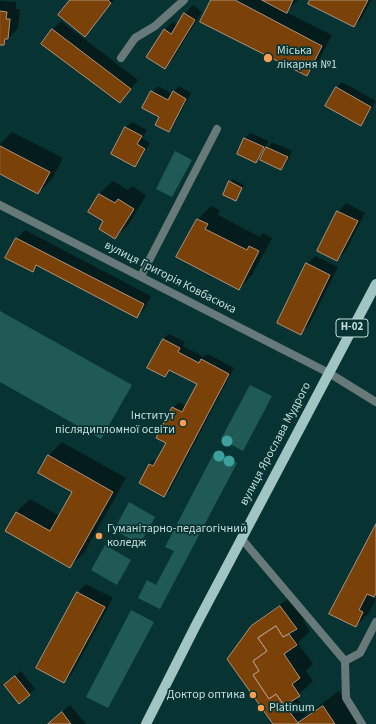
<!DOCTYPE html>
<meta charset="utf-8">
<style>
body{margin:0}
canvas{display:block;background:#073432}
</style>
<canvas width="376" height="724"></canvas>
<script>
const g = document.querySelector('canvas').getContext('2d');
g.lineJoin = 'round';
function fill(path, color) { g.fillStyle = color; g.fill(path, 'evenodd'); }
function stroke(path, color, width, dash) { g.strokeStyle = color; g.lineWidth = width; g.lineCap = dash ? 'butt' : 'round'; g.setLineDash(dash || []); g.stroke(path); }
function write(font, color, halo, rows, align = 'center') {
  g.font = font + ' "Source Sans 3",sans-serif'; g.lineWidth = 3.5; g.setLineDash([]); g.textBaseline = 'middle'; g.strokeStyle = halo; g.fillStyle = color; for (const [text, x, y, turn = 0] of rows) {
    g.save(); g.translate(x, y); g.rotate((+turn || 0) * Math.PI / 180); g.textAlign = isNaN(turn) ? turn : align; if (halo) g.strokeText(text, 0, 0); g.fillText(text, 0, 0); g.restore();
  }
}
fill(new Path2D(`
 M175 151 192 160 172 197 156 189Z
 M0 311 132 385 101 439 0 382Z
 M250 385 272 396 243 451 221 439Z
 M215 451 237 463 160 609 138 598 147 580 156 585 174 551 165 547Z
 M129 502 155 517 140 544 114 530Z
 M105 545 131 560 117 585 91 570Z
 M131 610 154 622 108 708 86 697Z`), '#205a57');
fill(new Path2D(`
 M71 0H114L85 35Z
 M212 0H298L286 12 332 35 317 64 307 74Z
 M311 0H371L362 18 354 26Z
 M0 1 16 2V9H20L18 28 4 44H0Z
 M193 5 202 12 173 59 165 67 164 30 173 22 178 25 184 14Z
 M61 21 138 80 120 102 52 30Z
 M342 82 376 101 366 119 361 125 336 88Z
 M158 86 172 94 179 86 191 93 174 125 169 131 160 117 152 92Z
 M132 122 147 130 142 138 150 143 140 160 134 166 112 154 126 127Z
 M12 132 63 158 52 179 38 193 0 173V144Z
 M250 133 269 141 266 149 272 142 292 151 287 163 281 169 263 155 256 162 238 153 245 138Z
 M233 179 244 185 236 199 230 182Z
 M113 181 128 190 132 186 146 195 129 224 115 238 105 221 89 212 99 194Z
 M346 203 365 213 345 252 337 260 338 212Z
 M211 206 220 210 218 215 260 237 263 233 272 238 252 275 239 289 178 257 198 219Z
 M25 230 151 296 145 308 137 317 38 265 32 271 17 238Z
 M315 256 338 267 309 325 301 333 307 264Z
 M169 334 185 342 183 346 204 357 208 354 234 368 170 490 164 496 149 464 155 459 158 460 167 442 173 408 179 402 186 406 198 384 170 370 165 376 163 339Z
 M62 442 126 478 84 553 70 566 16 512 30 499 60 516 74 492 48 456Z
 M376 526V593L373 597 376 599 369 613 356 626Z
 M86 584 113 598 72 674 64 682 37 667 78 592Z
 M291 597 306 618 303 621 310 631 298 643 313 664 306 671 313 681 296 697 308 712 300 720 339 691 362 724H274L252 627 263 616Z
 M21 671 35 689 19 703 5 685Z
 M70 705 86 724H49L56 717Z`), '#0007');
const building = new Path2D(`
 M70 0H108L111 3 85 37 58 15Z
 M211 0H235L322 46 307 76 200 22Z
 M262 0H293L287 13Z
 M310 0H368L354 27 308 4Z
 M0 11 7 12 6 19H10L8 39H5L4 45H0Z
 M184 13 195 20 165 69 146 57 164 29 171 34Z
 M52 29 131 89 120 103 41 44Z
 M336 87 371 107 361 126 325 106Z
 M151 91 168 100 173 91 186 99 169 132 155 125 159 117 142 108Z
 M125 127 142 136 137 144 145 149 135 167 111 154Z
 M244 138 264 147 256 163 237 154Z
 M0 146 50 172 38 194 0 174Z
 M266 147 288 157 281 170 260 160Z
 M229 181 242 188 236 201 223 195Z
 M99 194 115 203 118 199 134 209 115 239 99 229 103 221 88 212Z
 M337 211 358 221 337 261 317 251Z
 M197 219 208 224 205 229 247 250 249 246 259 251 239 290 176 257Z
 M16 238 144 304 137 318 36 265 33 272 5 258Z
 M306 263 330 275 301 335 277 323Z
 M163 339 180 348 178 352 199 363 201 359 229 374 164 497 139 483 149 464 153 466 166 443 156 438 172 407 182 412 197 384 169 370 165 377 147 368Z
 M48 455 113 492 70 568 5 531 16 512 50 531 72 492 38 473Z
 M376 524V593L374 597 367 594 359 610 363 612 356 627 329 614Z
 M77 592 105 607 64 683 36 668Z
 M280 606 297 629 283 637 276 626 258 638 267 651 253 661 259 671 253 675 269 699 276 694 298 723 296 724H273L227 659 251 626Z
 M276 626 283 637 289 634 297 645 284 654 300 678 292 684 300 696 284 706 276 694 269 699 253 675 259 671 253 661 267 651 258 638Z
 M15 676 30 695 19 704 4 685Z
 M323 706 335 724H298V723Z
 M62 712 71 724H48Z`);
fill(building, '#7a4108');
stroke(building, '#b1937e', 1);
stroke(new Path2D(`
 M121 58 135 38 155 26 184 0
 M141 276 217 129
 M329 373 376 402
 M241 538 345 661 346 698 362 724
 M345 661 360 653 376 622`), '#677978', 8);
stroke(new Path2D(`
 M0 205 329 373`), '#677978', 8);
stroke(new Path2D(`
 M146 724 196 625 376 284`), '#a0c5c3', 10);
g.fillStyle = '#3ca09c';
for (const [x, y] of [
 [227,441],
 [219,456],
 [229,461]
]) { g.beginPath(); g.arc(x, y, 5.5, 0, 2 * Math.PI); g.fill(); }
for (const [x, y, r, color] of [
 [268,58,5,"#fb9e51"],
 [183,423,4,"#fb9e51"],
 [99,536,4,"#fb9e51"],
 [253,695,4,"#fb9e51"],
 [261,708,4,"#fb9e51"]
]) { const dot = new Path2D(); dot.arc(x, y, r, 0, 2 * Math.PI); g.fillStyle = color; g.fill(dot); stroke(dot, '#073432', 1.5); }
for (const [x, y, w] of [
 [352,328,32]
]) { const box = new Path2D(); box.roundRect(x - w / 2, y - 9, w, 18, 3); g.fillStyle = '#073432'; g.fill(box); stroke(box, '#c8dedc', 1); }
write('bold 11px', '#c8dedc', null, [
 ["Н-02",352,328]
]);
write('12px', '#c8dedc', '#073432', [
 ["Міська",277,51],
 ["лікарня №1",277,65],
 ["Інститут",175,416,"right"],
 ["післядипломної освіти",175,430,"right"],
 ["Гуманітарно-педагогічний",107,529],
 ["коледж",107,543],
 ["Доктор оптика",245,695,"right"],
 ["Platinum",269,708]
], 'left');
write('12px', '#c8dedc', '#073432', [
 ["вулиця Григорія Ковбасюка",170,278,27],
 ["вулиця Ярослава Мудрого",276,444,-62]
]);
</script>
